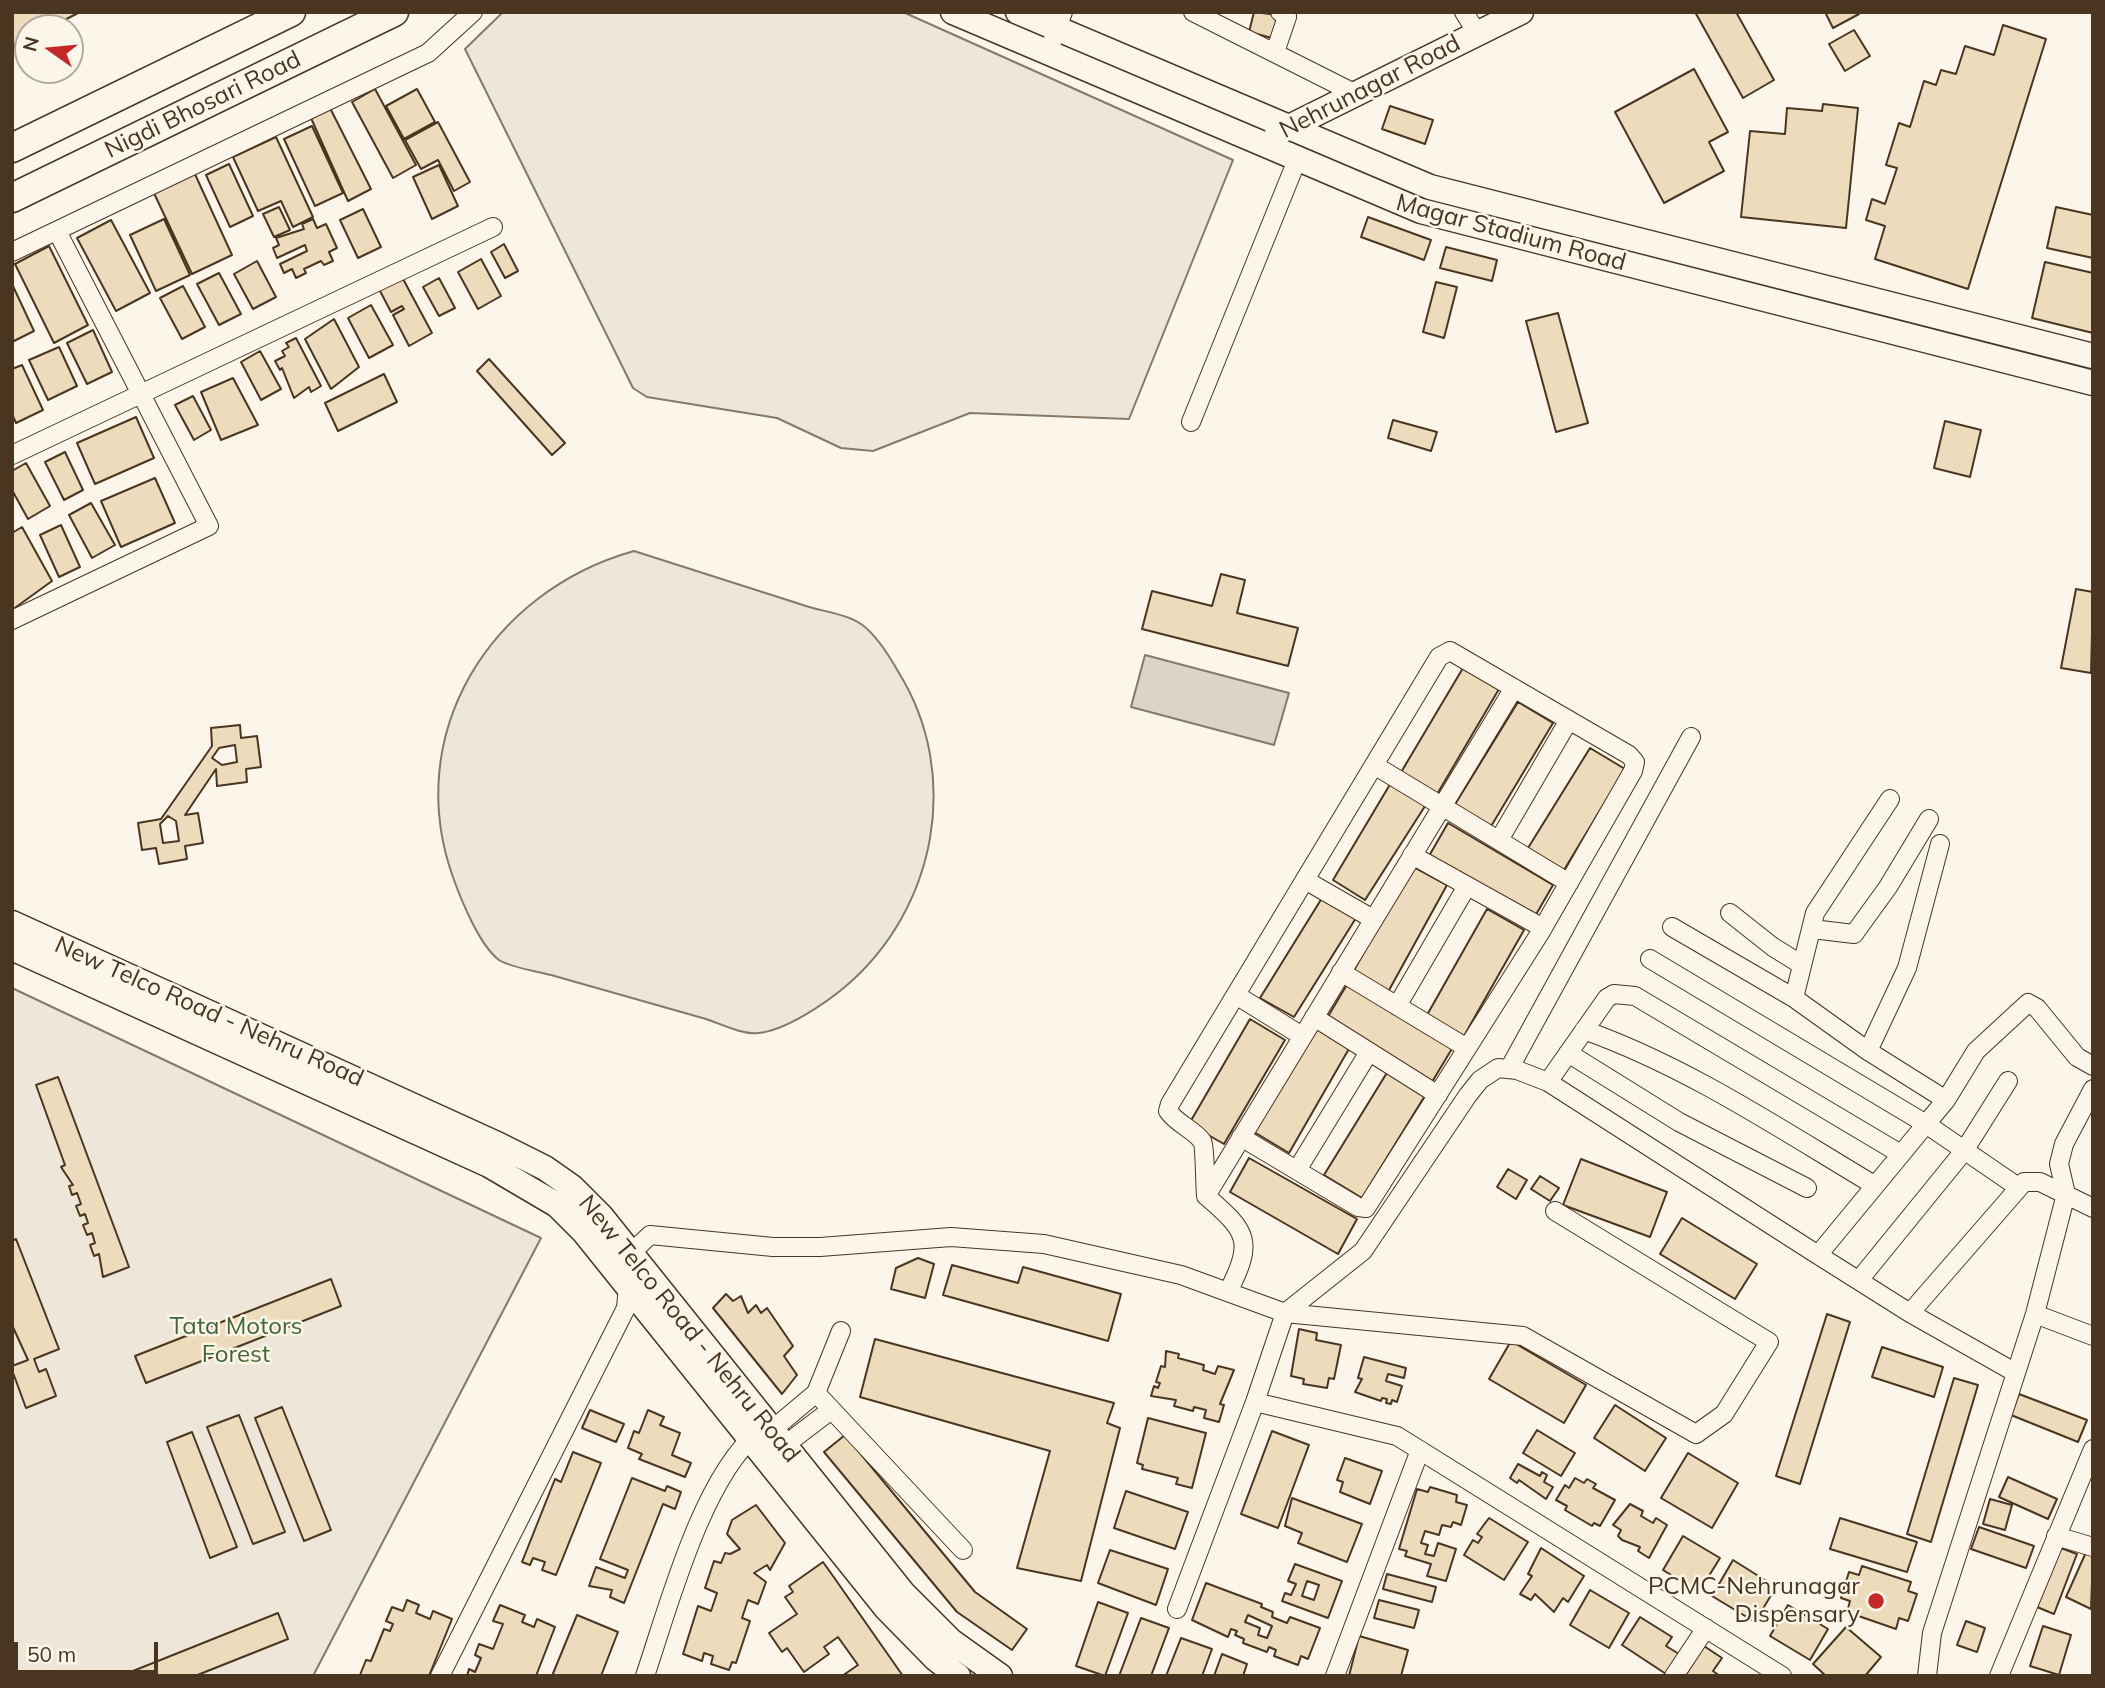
<!DOCTYPE html>
<style>
body{margin:0}
#map{position:relative;width:2105px;height:1688px;overflow:hidden;background:#fbf6e9;font-family:Mulish,sans-serif}
canvas{display:block}
.frame{position:absolute;inset:0;border:14px solid #4a3520;pointer-events:none}
.north{position:absolute;left:14px;top:14px;width:70px;height:70px;box-sizing:border-box;background:#fbf6e9;border:2px solid #b4a999;border-radius:50%;rotate:285deg;font-size:19px;font-weight:700;line-height:28px;text-align:center;color:#4a3520}
.north::after{content:'';display:block;margin:auto;width:24px;height:32px;background:#c62828;clip-path:polygon(50% 0,100% 100%,50% 72%,0 100%)}
.scale{position:absolute;left:14px;top:1642px;width:144px;height:32px;box-sizing:border-box;border:4px solid #4a3520;border-top:0;padding-left:9px;font-size:21px;line-height:24px;white-space:nowrap;color:#4a3520;-webkit-text-stroke:5px #fbf6e9;paint-order:stroke}
</style>
<div id="map">
<canvas width="2105" height="1688"></canvas>
<div class="frame"></div>
<div class="north">N</div>
<div class="scale">50 m</div>
</div>
<script>
const g = document.querySelector('canvas').getContext('2d');
g.lineJoin = 'round';
function fill(path, color) { g.fillStyle = color; g.fill(path, 'evenodd'); }
function stroke(path, color, width, dash) { g.strokeStyle = color; g.lineWidth = width; g.lineCap = dash ? 'butt' : 'round'; g.setLineDash(dash || []); g.stroke(path); }
function write(font, color, halo, rows, align = 'center') {
  g.font = font + ' Mulish,sans-serif'; g.lineWidth = 5; g.setLineDash([]); g.textBaseline = 'middle'; g.strokeStyle = halo; g.fillStyle = color; for (const [text, x, y, turn = 0] of rows) {
    g.save(); g.translate(x, y); g.rotate((+turn || 0) * Math.PI / 180); g.textAlign = isNaN(turn) ? turn : align; if (halo) g.strokeText(text, 0, 0); g.fillText(text, 0, 0); g.restore();
  }
}
const green = new Path2D(`
 M503 12H903L1233 160 1129 419 970 413 873 451 841 448 777 418 647 397 633 388 465 49Z
 M634 551C691 569 747 587 803 605 820 611 847 614 861 624 877 635 890 657 899 673 962 775 936 909 846 986 826 1003 785 1031 758 1033 743 1035 721 1024 706 1019 655 1005 603 990 551 975 536 971 512 968 499 960 480 946 462 902 454 880 400 734 491 591 634 551Z
 M12 988 541 1238 313 1676H12Z`);
fill(green, '#ede6d9');
stroke(green, '#887966', 2);
const water = new Path2D(`
 M1145 655 1289 693 1274 745 1131 707Z`);
fill(water, '#dcd4c6');
stroke(water, '#887966', 2);
const building = new Path2D(`
 M12 12H80L49 28H28V38L12 46Z
 M1254 12 1278 15 1272 38 1249 32Z
 M1695 12H1736L1774 80 1743 98Z
 M1825 12H1859V14L1833 28Z
 M2003 25 2046 39 1968 289 1875 259 1885 226 1866 220 1872 199 1885 204 1897 168 1886 165 1899 123 1910 127 1924 81 1936 85 1941 70 1956 74 1965 46 1994 55Z
 M1854 30 1870 56 1845 71 1829 44Z
 M1694 69 1728 132 1709 142 1724 171 1664 203 1615 112Z
 M375 89 416 165 393 178 352 102Z
 M417 89 435 122 404 139 386 106Z
 M1823 104 1858 108 1846 228 1741 217 1750 131 1785 134 1787 108 1822 111Z
 M1390 106 1433 120 1425 144 1382 129Z
 M330 108 371 189 348 201 311 118Z
 M438 122 470 182 454 191 438 160 421 169 405 140Z
 M312 126 343 193 315 206 284 139Z
 M276 137 313 217 293 227 281 201 258 211 233 157Z
 M229 164 253 216 230 227 206 175Z
 M439 165 458 206 432 219 413 177Z
 M194 172 232 255 192 274 153 191Z
 M279 207 290 230 274 237 263 214Z
 M2056 207 2093 215V258L2047 248Z
 M363 209 381 247 358 258 340 220Z
 M1368 217 1431 240 1424 260 1361 237Z
 M164 219 190 275 156 291 130 235Z
 M313 219 317 228 326 224 337 248 329 252 333 261 324 265 321 261 304 269 306 273 296 278 292 269 284 273 280 264 307 251 305 245 277 258 273 248 279 245 276 238 304 229 302 224Z
 M111 220 150 293 116 311 77 238Z
 M504 244 518 271 505 278 491 252Z
 M49 246 88 325 54 343 15 264Z
 M1446 247 1497 260 1492 281 1440 268Z
 M481 259 501 296 478 309 458 272Z
 M257 261 276 297 253 309 234 274Z
 M2045 262 2093 273V333L2032 318Z
 M219 273 241 314 219 325 197 284Z
 M402 277 432 333 409 346 393 315 404 309 402 306 391 312 379 289Z
 M439 278 455 308 439 316 423 287Z
 M1436 282 1457 287 1444 338 1423 332Z
 M12 284 34 331 12 342Z
 M183 286 205 327 182 339 160 298Z
 M371 305 393 345 369 358 348 318Z
 M1558 313 1588 423 1556 432 1526 321Z
 M334 319 359 367 331 389 305 339Z
 M93 330 112 372 87 384 67 343Z
 M296 338 321 386 311 392 309 387 294 398 282 368 280 370 275 361 285 356 282 351 289 347 286 343Z
 M59 347 77 386 48 400 29 360Z
 M260 351 281 389 261 400 241 362Z
 M489 359 565 443 552 455 477 371Z
 M22 365 43 410 16 423 12 414V369Z
 M384 374 397 402 338 431 325 403Z
 M233 378 258 425 221 440 201 392Z
 M193 396 211 430 194 440 175 405Z
 M136 417 154 458 95 484 77 443Z
 M1393 420 1437 432 1431 451 1388 438Z
 M1945 421 1981 430 1970 477 1934 468Z
 M65 452 83 490 64 500 45 462Z
 M26 463 50 506 28 519 12 490V471Z
 M155 478 175 523 121 547 101 501Z
 M91 503 115 545 92 558 69 515Z
 M61 525 80 567 59 577 40 535Z
 M22 527 52 581 12 610V533Z
 M1221 574 1245 580 1237 613 1298 628 1288 666 1142 629 1152 591 1212 606Z
 M2076 589 2093 592 2091 673 2061 668Z
 M1463 668 1499 689 1436 796 1400 774Z
 M1518 702 1553 723 1490 828 1454 806Z
 M240 725 241 738 257 736 261 767 246 769 247 782 217 786 216 769 185 815 198 813 203 843 185 846 187 859 159 864 156 848 142 850 138 823 161 819 212 746 211 728ZM235 745 237 762 222 765 212 758 219 748ZM168 816 176 821 179 841 163 843 160 824Z
 M1590 748 1625 769 1564 870 1528 848Z
 M1392 781 1427 803 1365 900 1333 880Z
 M1448 823 1553 885 1534 918 1429 856Z
 M1412 866 1447 885 1388 992 1353 972Z
 M1322 898 1356 918 1294 1017 1260 998Z
 M1487 909 1524 930 1464 1036 1427 1015Z
 M1348 983 1453 1047 1432 1082 1327 1018Z
 M1250 1019 1285 1040 1224 1144 1189 1124Z
 M1316 1027 1350 1047 1289 1153 1254 1132Z
 M1388 1071 1426 1094 1362 1198 1324 1175Z
 M58 1077 129 1267 103 1277 99 1254 94 1256 90 1245 95 1243 92 1233 87 1235 83 1225 88 1223 85 1214 80 1216 76 1206 81 1204 77 1193 72 1195 69 1186 73 1185 61 1167 65 1165 36 1085Z
 M1249 1158 1357 1219 1338 1254 1230 1192Z
 M1581 1159 1667 1192 1650 1237 1563 1205Z
 M1508 1169 1527 1180 1516 1199 1497 1187Z
 M1540 1176 1559 1188 1550 1201 1531 1189Z
 M1682 1218 1757 1264 1735 1299 1660 1254Z
 M16 1239 59 1349 34 1359 39 1372 46 1369 56 1396 26 1408 12 1370V1366L28 1360 12 1325V1241Z
 M918 1258 934 1264 925 1298 891 1289 896 1268Z
 M952 1265 1018 1283 1023 1267 1121 1294 1108 1341 943 1295Z
 M331 1279 341 1306 146 1383 135 1356Z
 M726 1294 733 1301 741 1296 748 1313 756 1305 761 1313 767 1308 793 1346 784 1356 797 1375 782 1394 713 1308Z
 M1827 1314 1850 1322 1800 1484 1776 1476Z
 M1299 1329 1317 1333 1316 1340 1341 1345 1334 1379 1329 1378 1327 1388 1303 1384 1304 1379 1291 1376Z
 M875 1339 1114 1403 1107 1423 1120 1428 1081 1581 1017 1568 1050 1451 860 1397Z
 M1511 1341 1586 1385 1564 1423 1489 1379Z
 M1882 1347 1943 1367 1934 1397 1872 1377Z
 M1166 1351 1179 1354 1178 1358 1204 1365 1203 1370 1215 1374 1218 1366 1234 1370 1220 1404 1224 1405 1219 1422 1204 1418 1206 1410 1194 1407 1193 1411 1174 1406 1176 1400 1151 1396 1154 1386 1158 1388 1160 1383 1156 1382 1161 1366 1165 1367Z
 M1364 1357 1406 1368 1404 1378 1388 1374 1386 1381 1402 1386 1397 1402 1392 1400 1391 1404 1386 1403 1387 1399 1382 1398 1381 1401 1355 1392 1362 1379 1358 1378Z
 M1954 1378 1978 1385 1931 1542 1907 1534Z
 M2019 1394 2087 1420 2078 1442 2011 1415Z
 M1615 1405 1666 1438 1645 1471 1594 1438Z
 M282 1407 331 1530 304 1541 255 1418Z
 M590 1410 624 1424 616 1442 582 1428Z
 M648 1410 664 1417 660 1425 680 1433 672 1455 691 1463 685 1477 639 1459 642 1454 628 1448 634 1431 639 1433Z
 M239 1415 285 1532 253 1544 207 1427Z
 M1148 1418 1206 1433 1192 1488 1176 1484 1178 1478 1142 1469 1143 1465 1137 1463Z
 M1537 1430 1575 1453 1561 1476 1523 1453Z
 M1272 1431 1309 1445 1278 1528 1241 1514Z
 M192 1432 237 1547 210 1558 167 1442Z
 M845 1435 975 1592 1027 1629 1012 1650 957 1612 824 1452Z
 M573 1452 601 1463 556 1575 542 1570 545 1562 533 1558 530 1565 522 1562 555 1479 561 1482Z
 M1688 1453 1738 1483 1712 1528 1661 1498Z
 M1345 1458 1382 1471 1370 1504 1340 1492 1343 1482 1337 1480Z
 M1518 1464 1540 1476 1542 1472 1547 1475 1544 1482 1553 1487 1546 1499 1519 1480 1517 1483 1510 1478Z
 M2008 1477 2057 1499 2048 1519 1999 1497Z
 M632 1478 665 1491 667 1486 681 1492 675 1509 663 1504 624 1603 610 1597 612 1590 589 1586 596 1567 625 1578 628 1570 600 1559Z
 M1575 1478 1584 1483 1587 1479 1596 1484 1593 1488 1615 1500 1600 1526 1594 1523 1592 1526 1565 1510 1567 1506 1556 1500 1565 1485 1569 1488Z
 M1430 1487 1457 1495 1456 1502 1467 1505 1461 1525 1453 1522 1451 1527 1442 1525 1439 1535 1425 1531 1421 1543 1428 1545 1425 1554 1434 1556 1438 1543 1456 1549 1446 1581 1427 1576 1431 1564 1405 1556 1407 1551 1399 1549 1417 1489 1428 1492Z
 M1126 1491 1188 1512 1175 1549 1114 1528Z
 M1292 1498 1362 1524 1347 1562 1298 1543 1302 1533 1285 1526Z
 M1990 1499 2012 1505 2005 1530 1983 1524Z
 M1630 1504 1643 1511 1641 1516 1653 1523 1656 1518 1667 1525 1649 1558 1638 1551 1640 1547 1622 1540 1618 1536 1621 1530 1613 1525Z
 M756 1505 785 1543 770 1570 767 1565 754 1573 766 1582 758 1604 748 1600 742 1618 750 1621 736 1663 732 1662 729 1670 711 1664 713 1656 704 1653 702 1661 683 1654 698 1606 711 1611 717 1593 705 1588 714 1561 721 1563 725 1553 730 1554 740 1549 727 1534 732 1520Z
 M1489 1518 1528 1542 1504 1580 1464 1555 1473 1540 1478 1543 1482 1537 1477 1534Z
 M1840 1518 1917 1542 1907 1572 1830 1549Z
 M1979 1527 2034 1546 2026 1568 1971 1549Z
 M1683 1536 1720 1558 1699 1592 1663 1570Z
 M1541 1548 1584 1576 1568 1602 1563 1598 1554 1612 1535 1594 1531 1600 1520 1594 1532 1576 1528 1574Z
 M2061 1548 2077 1554 2054 1614 2037 1607Z
 M1110 1550 1168 1569 1156 1605 1098 1583Z
 M2087 1550 2093 1552 2091 1609 2066 1597Z
 M1733 1560 1776 1587 1755 1622 1712 1596Z
 M823 1562 833 1576 903 1676H842L858 1665 838 1637 824 1647 829 1654 804 1672 787 1648 782 1652 769 1633 797 1614 785 1597 793 1592 789 1586Z
 M1295 1564 1342 1581 1328 1618 1282 1601 1285 1593 1291 1595 1296 1584 1288 1581ZM1307 1581 1319 1585 1314 1600 1302 1596Z
 M1862 1566 1911 1582 1908 1591 1917 1594 1908 1621 1899 1618 1896 1629 1847 1612 1850 1601 1841 1598 1849 1572 1859 1575Z
 M1387 1574 1436 1587 1432 1602 1383 1589Z
 M1206 1583 1262 1604 1261 1607 1273 1612 1272 1617 1287 1623 1290 1617 1320 1628 1308 1659 1301 1656 1298 1665 1274 1656 1276 1650 1269 1647 1267 1652 1243 1643 1244 1639 1235 1635 1237 1631 1231 1629 1228 1637 1192 1620ZM1248 1615 1272 1626 1267 1638 1258 1635 1260 1628 1245 1622Z
 M1590 1590 1629 1613 1609 1648 1570 1625Z
 M407 1600 419 1605 416 1613 430 1619 433 1611 452 1619 429 1676 360 1675 366 1660 371 1661 384 1629 390 1631 393 1624 386 1621 392 1607 403 1611Z
 M1379 1600 1419 1610 1414 1628 1374 1618Z
 M1098 1602 1128 1613 1105 1676 1076 1666Z
 M500 1605 525 1615 522 1622 534 1627 537 1619 555 1627 536 1676H467L469 1669 475 1672 481 1658 475 1655 479 1644 493 1649 503 1624 493 1621Z
 M1788 1605 1828 1629 1810 1660 1770 1636Z
 M278 1613 288 1639 195 1676H134L133 1671Z
 M577 1615 618 1632 601 1676H552Z
 M1640 1617 1672 1637 1666 1646 1679 1654 1666 1674 1622 1645Z
 M1141 1618 1169 1628 1151 1676H1119Z
 M1966 1621 1985 1628 1977 1652 1957 1645Z
 M2043 1626 2071 1635 2059 1675 2030 1666Z
 M1846 1627 1881 1657 1865 1676H1826L1813 1664Z
 M1359 1636 1408 1650 1401 1676H1349Z
 M1181 1638 1212 1649 1202 1676H1166Z
 M1704 1646 1722 1658 1713 1671 1720 1676H1685Z
 M1222 1654 1247 1664 1243 1676H1214Z`);
fill(building, '#ecdcbc');
stroke(building, '#4a3520', 2);
const street = new Path2D(`
 M1193 12 1356 94
 M1464 12 1477 33
 M1275 52 1287 17 1280 12
 M1048 53 1063 12
 M12 252 428 53 473 12
 M1191 422 1297 160
 M12 455 493 227
 M12 620 209 526 57 231
 M1374 765 1569 883
 M1499 840 1569 720
 M1412 855 1543 928
 M1305 880 1373 919
 M1730 913 1773 947 1802 965
 M1672 927 1794 998 1868 1051 1946 1100
 M1812 929 1854 934 1888 887 1929 819
 M1650 959 1926 1124 1946 1100 1976 1051 2028 1003 2037 1008 2077 1057 2093 1066
 M1341 972 1467 1048
 M1236 995 1302 1036
 M1794 998 1815 913 1890 799
 M1397 1006 1467 886
 M1314 1017 1438 1095
 M1584 1030C1688 1067 1780 1129 1874 1185
 M1868 1051 1907 968 1940 844
 M1568 1053 1679 1122 1807 1188
 M1509 1069 1691 737
 M1548 1082 1607 998 1614 994 1635 996 1899 1153
 M1297 1170 1369 1052
 M1206 1196C1205 1185 1205 1146 1202 1141 1193 1129 1177 1124 1168 1111L1170 1104 1439 657 1450 651 1629 755 1635 762 1633 771 1540 933 1366 1208 1358 1207 1241 1137
 M1818 1255 1910 1313 2016 1373
 M1859 1280 1964 1151 2008 1081
 M1228 1292C1254 1241 1248 1232 1206 1196L1514 688
 M1910 1313 2024 1182H2040L2093 1208
 M2035 1314 2093 1336
 M816 1393 963 1550
 M1255 1402 1397 1436 1782 1676
 M772 1430 816 1393 841 1331
 M785 1445 831 1410
 M2056 1536 2093 1547
 M1177 1609 1255 1402 1285 1313 1363 1251 1468 1095 1480 1080 1498 1068 1517 1070 1548 1082 1818 1255 1926 1124 2018 1187
 M440 1676 626 1308 631 1253 650 1235 773 1247H820L951 1237 1044 1244 1181 1275 1285 1313 1523 1336 1696 1434 1724 1414 1769 1342 1555 1211
 M645 1676C668 1608 702 1479 757 1433
 M1335 1676 1420 1450
 M1674 1676 1706 1628
 M1927 1676 1932 1633 2035 1314 2066 1194 2059 1164 2064 1144 2093 1089
 M1999 1676 2093 1449`);
const secondary = new Path2D(`
 M953 12 1421 211 2093 383
 M1018 12 1430 187 2093 356
 M1277 133 1521 12
 M12 923 499 1145 545 1168 572 1187 601 1216 903 1593 951 1641 1000 1676
 M12 948 489 1165 557 1205 584 1232 886 1608 936 1659 958 1676`);
const primary = new Path2D(`
 M12 148 291 12
 M12 198 394 12`);
stroke(street, '#4a3520', 20);
stroke(secondary, '#4a3520', 27);
stroke(primary, '#4a3520', 31);
stroke(street, '#fbf6e9', 18);
stroke(secondary, '#fbf6e9', 24);
stroke(primary, '#fbf6e9', 28);
for (const [x, y, r, color] of [
 [1876,1601,9,"#c62828"]
]) { const dot = new Path2D(); dot.arc(x, y, r, 0, 2 * Math.PI); g.fillStyle = color; g.fill(dot); stroke(dot, '#fbf6e9', 2.5); }
write('24px', '#4a3520', '#fbf6e9', [
 ["Nehrunagar Road",1370,87,-27],
 ["Nigdi Bhosari Road",203,105,-26],
 ["Magar Stadium Road",1511,233,15],
 ["New Telco Road - Nehru Road",209,1012,24],
 ["New Telco Road - Nehru Road",689,1329,51]
]);
write('24px', '#436837', '#fbf6e9', [
 ["Tata Motors",236,1327],
 ["Forest",236,1355]
]);
write('24px', '#4a3520', '#fbf6e9', [
 ["PCMC-Nehrunagar",1860,1587],
 ["Dispensary",1860,1615]
], 'right');
</script>
